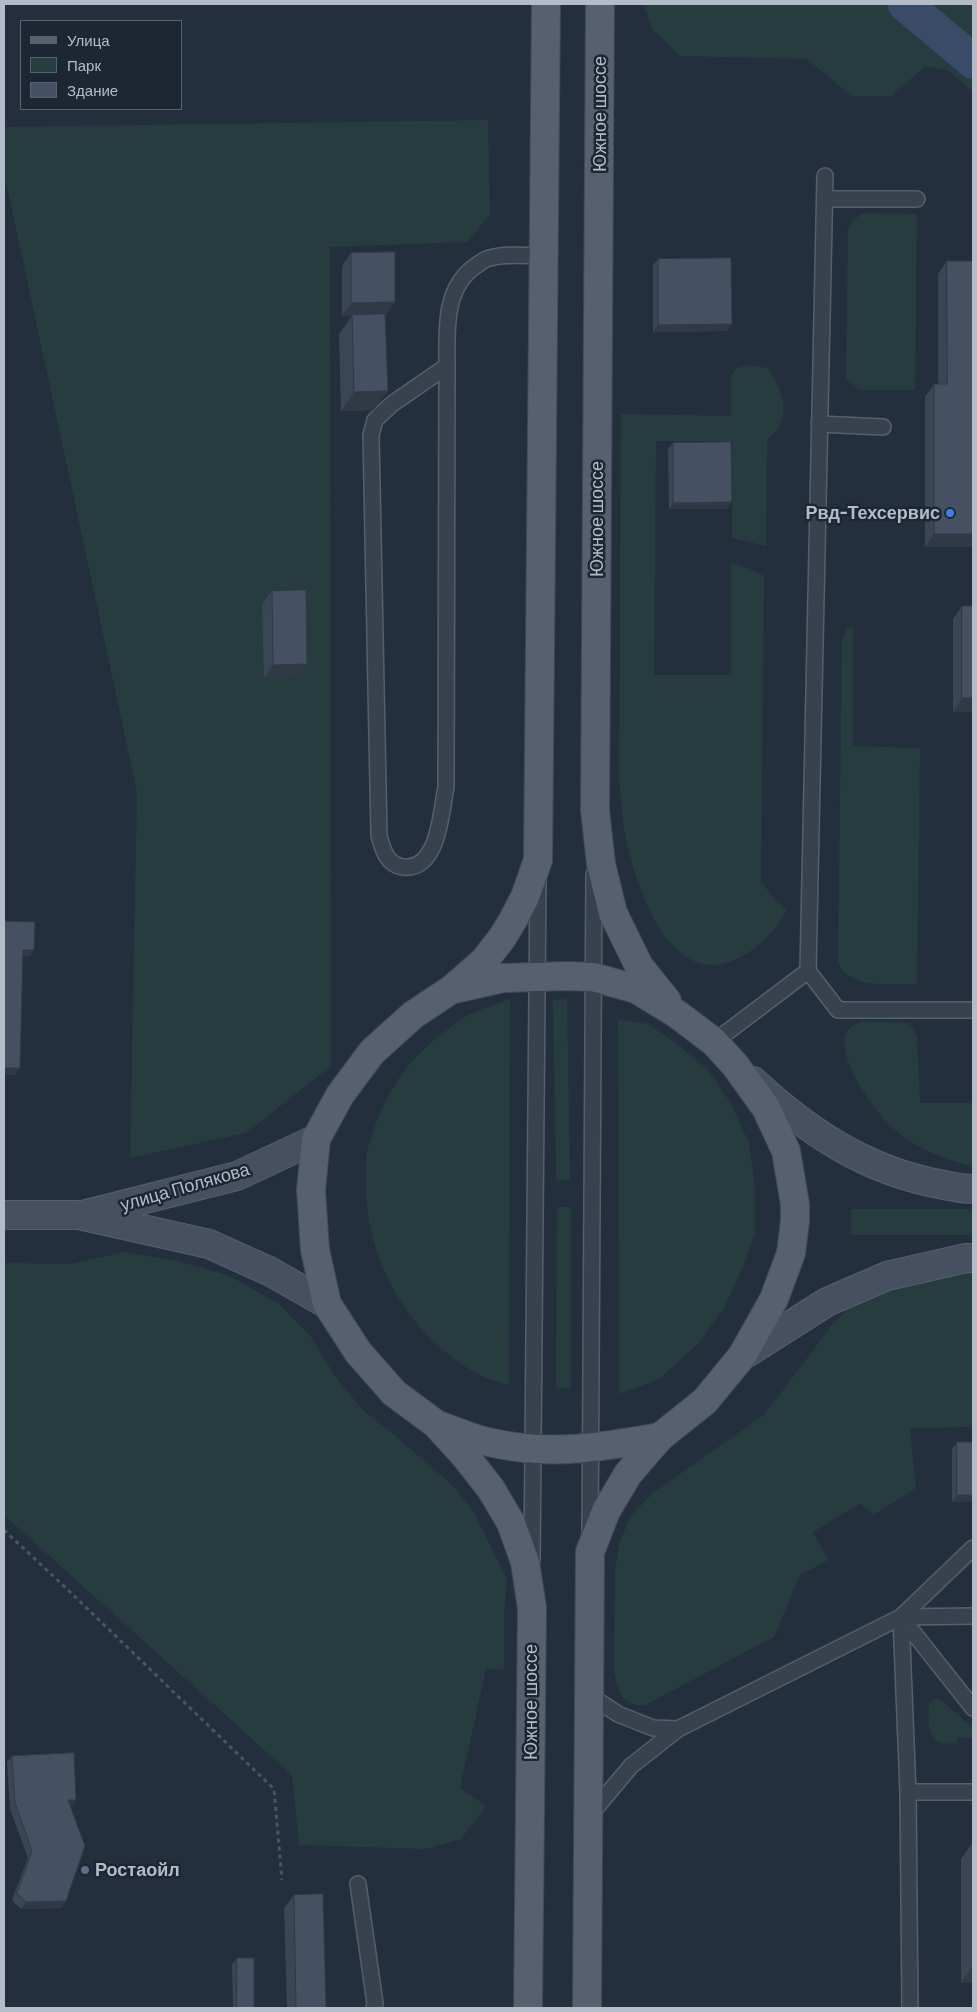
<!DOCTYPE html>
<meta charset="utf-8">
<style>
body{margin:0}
#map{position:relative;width:977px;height:2012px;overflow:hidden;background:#242f3e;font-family:Barlow,sans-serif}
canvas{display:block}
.frame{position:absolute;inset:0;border:5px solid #b4bcc9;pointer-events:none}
.legend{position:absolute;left:20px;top:20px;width:162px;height:90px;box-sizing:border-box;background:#1d2633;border:1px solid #59626f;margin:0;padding:6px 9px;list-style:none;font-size:15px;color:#b4bcc9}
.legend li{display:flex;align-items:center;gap:10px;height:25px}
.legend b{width:25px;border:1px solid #59626f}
</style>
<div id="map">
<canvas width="977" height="2012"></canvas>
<div class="frame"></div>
<ul class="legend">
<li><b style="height:6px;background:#56606e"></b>Улица</li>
<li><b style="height:14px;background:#263c3f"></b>Парк</li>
<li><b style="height:14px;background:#455162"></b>Здание</li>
</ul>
</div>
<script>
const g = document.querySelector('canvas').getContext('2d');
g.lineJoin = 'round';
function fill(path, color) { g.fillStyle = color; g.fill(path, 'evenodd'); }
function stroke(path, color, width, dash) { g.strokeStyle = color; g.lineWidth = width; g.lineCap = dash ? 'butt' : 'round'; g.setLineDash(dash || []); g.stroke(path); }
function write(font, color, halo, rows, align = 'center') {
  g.font = font + ' Barlow,sans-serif'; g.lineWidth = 5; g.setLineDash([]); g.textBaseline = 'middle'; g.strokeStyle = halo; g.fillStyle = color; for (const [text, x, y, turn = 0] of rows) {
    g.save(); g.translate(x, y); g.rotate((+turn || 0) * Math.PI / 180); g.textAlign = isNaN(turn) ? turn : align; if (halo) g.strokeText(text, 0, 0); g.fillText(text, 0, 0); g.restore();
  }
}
fill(new Path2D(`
 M644 4H973V92L949 71 925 66 892 96H852L806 59 680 56 652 29Z
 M488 120 490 214 468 242 330 247 331 1066 246 1133 130 1158 137 792 4 173V127Z
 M866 213 917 214 915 390H859L846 379 848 230C852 220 857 216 866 213Z
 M750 365 767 368C779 383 789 406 780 425 778 430 771 435 767 440L766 546 732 538V442L656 441 654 675H731V563L748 568 764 576 761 881 774 899 787 910C772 935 756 952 729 962 665 985 631 873 624 828 622 812 621 795 619 779L621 414 731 416V376L737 368Z
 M853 627V746L920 748 917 984C892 983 850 991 838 962L842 640 847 629Z
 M510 999 509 1385C500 1382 489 1380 480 1375 411 1339 365 1261 366 1183 367 1173 365 1162 367 1152 374 1124 387 1093 405 1070 421 1050 443 1031 465 1017 478 1009 496 1005 510 999Z
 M567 999 570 1180H556L553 1000Z
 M618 1019 648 1024 676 1043 707 1069 730 1102 749 1143 755 1188V1233L743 1267 724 1308 699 1343 659 1379 619 1394Z
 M864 1021 906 1023 912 1026 917 1036 920 1103H973V1166C954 1162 934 1155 916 1145 906 1139 894 1130 886 1121 871 1106 833 1052 848 1030 852 1025 858 1023 864 1021Z
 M557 1207H571V1388H556Z
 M851 1209H973V1235H851Z
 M124 1252 177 1261 228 1275 279 1304 311 1337 337 1379 363 1410 405 1444 453 1486 474 1512 507 1580 504 1612V1670L486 1669 460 1788 486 1806 461 1839 426 1849 299 1845 292 1775 4 1515V1263L71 1264Z
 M961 1273H973V1427L910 1428 916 1488 874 1515 860 1504 813 1532 828 1560 800 1575 774 1637 645 1705C623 1707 617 1690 614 1672L615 1572 619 1544 630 1517 653 1493 765 1414 832 1325 848 1309 871 1292Z
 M935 1699C947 1700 961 1721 973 1727V1738H958V1744C953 1743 946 1744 941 1743 926 1739 928 1716 929 1703Z`), '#263c3f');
stroke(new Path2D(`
 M905 4 973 61`), '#394c67', 35);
const service = new Path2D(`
 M825 199H917
 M447 366 392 404 375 420 371 435 379 836C383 850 387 865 403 867 439 871 441 811 446 787L447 366C447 331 443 287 477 265 481 262 485 259 490 258 507 253 526 256 544 256
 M819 424 883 427
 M808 971 838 1010H973
 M714 1042 808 971 825 176
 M590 1533 594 874
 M532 1561 538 881
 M901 1617 908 1792 910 2008
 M901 1617 973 1708
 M901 1617 973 1616
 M589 1695 618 1714 653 1728 678 1729
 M908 1792H973
 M590 1815 631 1766 678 1729 901 1617 973 1548
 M358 1884 375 2003 374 2008`);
const secondary = new Path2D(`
 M753 1081C807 1131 865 1170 939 1184 950 1186 962 1189 973 1189
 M86 1214 237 1176 316 1139
 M4 1215H79L209 1244 271 1272 327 1304
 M742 1356 827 1302 887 1276 966 1258H973`);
const primary = new Path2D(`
 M600 4 595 810 601 864 613 913 639 966 667 1001
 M454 989 503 978 568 976 593 977 636 989 677 1014 714 1042 735 1065 766 1108 786 1151 795 1204V1221L791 1253 774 1299 742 1356 705 1401 660 1437 628 1474 606 1511 590 1552 587 2008
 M438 1425C456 1431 474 1440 493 1443 550 1456 603 1447 660 1437
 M528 2008 532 1608 525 1562 511 1523 491 1489 466 1457 436 1424 394 1393 358 1352 327 1304 315 1250 311 1190 316 1139 340 1095 372 1052 413 1015 452 989 484 961 502 938 513 920 525 897 538 860 546 4`);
stroke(service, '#565f6c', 18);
stroke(secondary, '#565f6c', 30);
stroke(primary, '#414a57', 30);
stroke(new Path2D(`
 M4 1530 68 1590 274 1789 282 1880`), '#44595c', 3, [4, 4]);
stroke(service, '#38414e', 15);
stroke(secondary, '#465061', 28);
stroke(primary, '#56606e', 28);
fill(new Path2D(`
 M351 253 395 302 385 315 374 410 341 411 339 334 352 316H342V266Z
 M658 259 727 331 653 332V265Z
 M947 261 973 547H925V397L934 384H938V274Z
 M673 443 727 509H669L668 449Z
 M272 591 298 677 264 678 262 604Z
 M962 606 973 712H953V619Z
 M957 1442H973V1501L952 1502V1449Z
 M12 1756 71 1807H70L66 1901 61 1908 21 1909 12 1900 28 1858 10 1809 7 1762Z
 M973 1842V1983H961V1859Z
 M294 1895 326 2008H287L284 1908Z
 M237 1958 254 2008H233L232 1965Z`), '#3b4654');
fill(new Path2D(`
 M395 302 386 315 342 316 351 303Z
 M732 324 727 331 653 332 658 325Z
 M388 391 374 410 341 411 354 392Z
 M732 502 727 509H669L673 503Z
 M934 534H973V547H925Z
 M307 664 298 677 264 678 273 665Z
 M962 698H973V712H953Z
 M23 950H34L30 957 19 956Z
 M4 1068H20L15 1075H4Z
 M957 1495H973V1501L952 1502Z
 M68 1800H76L71 1807H63Z
 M66 1901 61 1908 21 1909 26 1902Z
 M973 1966V1983H961Z`), '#303945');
const building = new Path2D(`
 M395 252V302L351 303V253Z
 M731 258 732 324 658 325V259Z
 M947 261H973V534H934V384H947Z
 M385 314 388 391 354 392 352 315Z
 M731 442 732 502 673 503V443Z
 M306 590 307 664 273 665 272 591Z
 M962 606H973V698H962Z
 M4 921 35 922 34 950H23L20 1068H4Z
 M957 1442H973V1495H957Z
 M74 1753 76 1800H68L85 1846 66 1901 26 1902 17 1893 32 1851 15 1803 12 1756Z
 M323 1894 326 2008H296L294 1895Z
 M237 1958H254V2008H237Z`);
fill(building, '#455162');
stroke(building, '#303945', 1);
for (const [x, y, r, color] of [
 [950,513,5,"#3f7fe0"],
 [85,1870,5,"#5c6f8a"]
]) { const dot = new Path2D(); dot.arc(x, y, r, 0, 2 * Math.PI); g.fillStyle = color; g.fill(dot); stroke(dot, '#1d2633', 2); }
write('18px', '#b4bcc9', '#1d2633', [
 ["Южное шоссе",600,114,-90],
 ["Южное шоссе",597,519,-90],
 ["улица Полякова",185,1187,-16],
 ["Южное шоссе",531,1702,-90]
]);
write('bold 18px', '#b4bcc9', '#1d2633', [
 ["Рвд-Техсервис",940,513],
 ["Ростаойл",95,1870,"left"]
], 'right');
</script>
